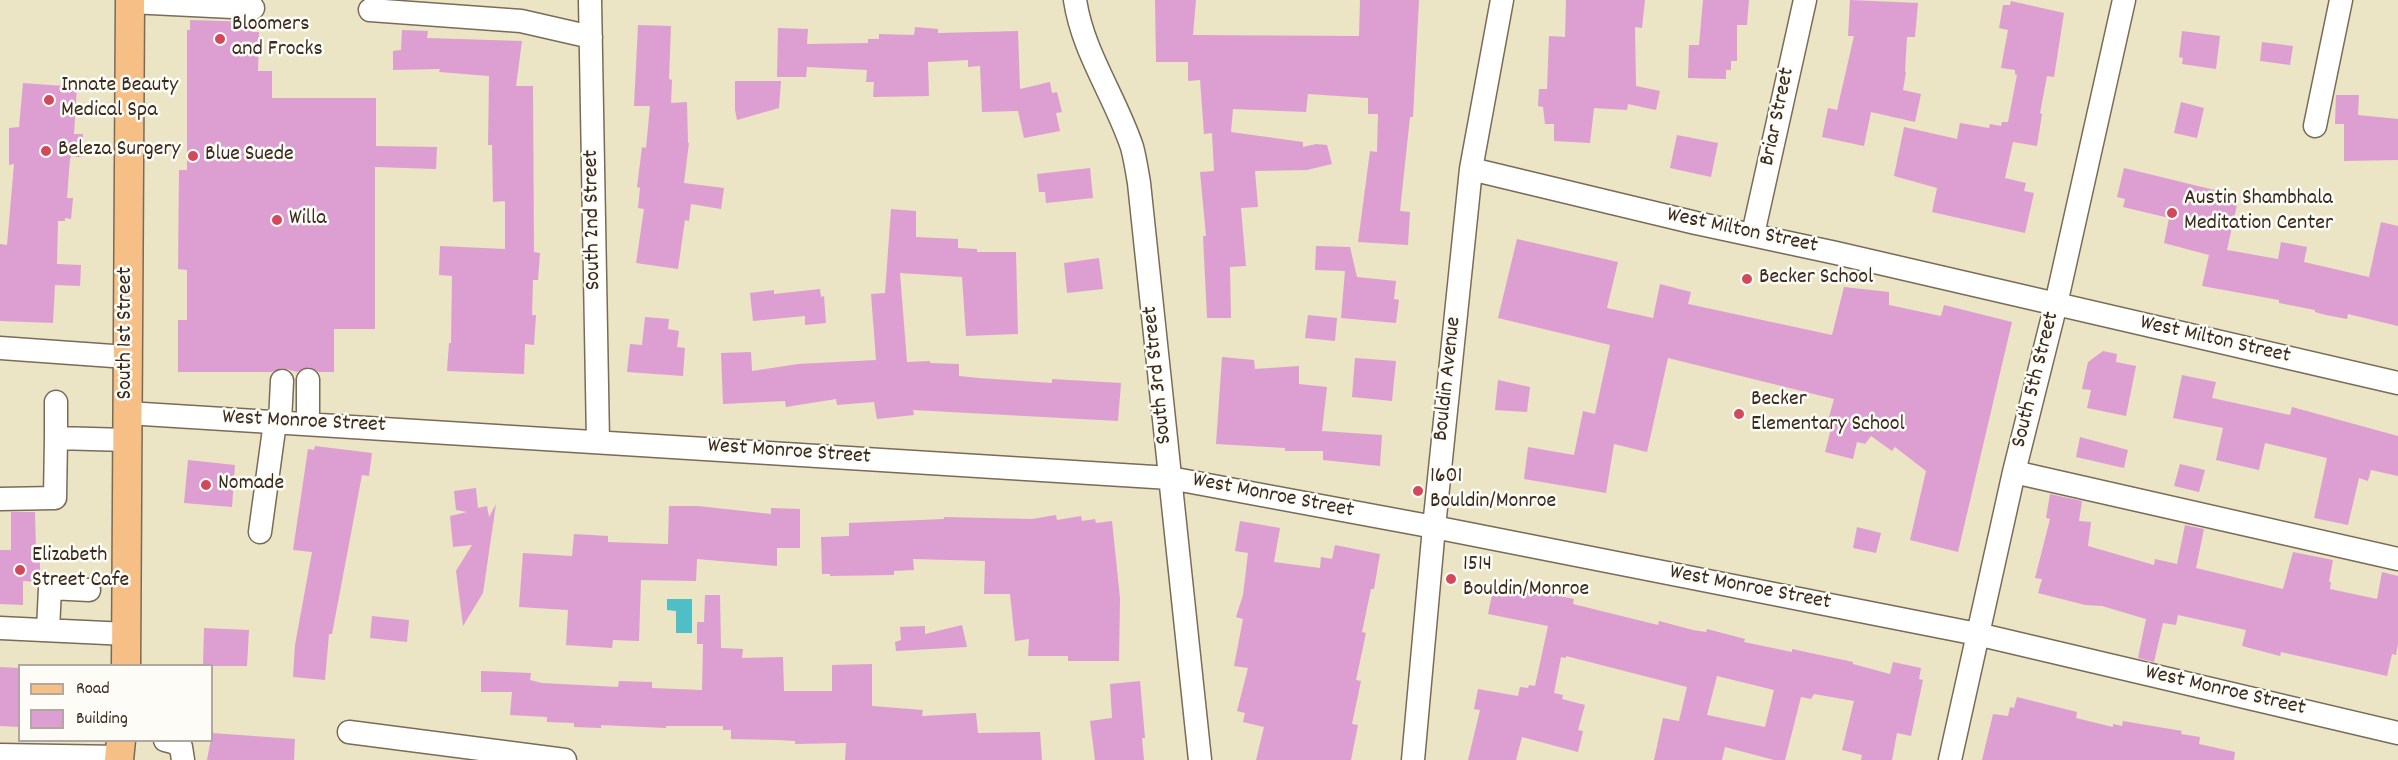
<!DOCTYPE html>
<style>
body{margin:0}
#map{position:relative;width:2398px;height:760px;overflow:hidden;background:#ebe4c5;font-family:Dekko,sans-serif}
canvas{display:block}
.legend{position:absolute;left:18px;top:664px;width:195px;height:78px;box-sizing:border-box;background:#fdfcf7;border:2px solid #afa8a0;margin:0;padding:8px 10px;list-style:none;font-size:18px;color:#3b2a1e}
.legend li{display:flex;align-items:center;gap:12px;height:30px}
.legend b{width:30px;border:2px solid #afa8a0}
</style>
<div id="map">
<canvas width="2398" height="760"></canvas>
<ul class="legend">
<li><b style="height:8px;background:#f5bf86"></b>Road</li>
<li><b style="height:16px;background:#dd9fd1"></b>Building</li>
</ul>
</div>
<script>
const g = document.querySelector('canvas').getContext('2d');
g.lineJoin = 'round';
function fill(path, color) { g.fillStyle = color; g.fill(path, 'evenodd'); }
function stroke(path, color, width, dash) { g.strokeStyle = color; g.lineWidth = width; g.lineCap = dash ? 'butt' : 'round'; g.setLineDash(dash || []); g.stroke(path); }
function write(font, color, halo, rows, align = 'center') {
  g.font = font + ' Dekko,sans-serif'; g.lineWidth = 5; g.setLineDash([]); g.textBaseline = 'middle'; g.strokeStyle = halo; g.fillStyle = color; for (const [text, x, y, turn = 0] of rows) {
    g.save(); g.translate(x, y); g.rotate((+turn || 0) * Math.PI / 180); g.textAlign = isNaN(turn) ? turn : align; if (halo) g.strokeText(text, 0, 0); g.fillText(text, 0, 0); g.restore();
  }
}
fill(new Path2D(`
 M667 599H692V633H676V611L667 610Z`), '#4fbec6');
fill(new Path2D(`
 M1155 0H1196L1193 35 1359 36 1360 0H1419L1413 117H1410L1400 211 1410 212 1408 245 1358 242 1370 151 1377 152 1378 114H1368V98L1308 94 1306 112 1233 109 1231 132 1303 142V147L1316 144 1327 145 1332 164 1307 170 1255 171 1258 207 1241 208 1246 266 1230 267 1231 318H1207L1203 236H1206L1200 172 1214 171 1212 133 1204 134 1200 80 1188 81V62H1156Z
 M1566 0H1645L1642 28 1635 27 1636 86 1660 91 1656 110 1628 104 1627 110 1594 108 1590 143 1554 141V124H1545L1543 107 1538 106 1539 89H1547L1549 36 1565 37Z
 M1703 0H1749L1747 25H1737V61H1731V70H1726V79L1688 78 1689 45H1699Z
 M1850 0 1918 3 1915 37H1907L1905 72H1906L1903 90 1921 94 1915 122 1871 112 1864 146 1822 137 1828 108 1837 110 1854 36H1848Z
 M2011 1 2064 13 2054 77 2047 76 2040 113 2042 114 2037 146 2013 142 2005 178 2026 183 2024 191 2034 193 2025 233 1932 212 1937 188 1894 176 1904 127 1957 139 1960 123 1989 128 1990 124 2001 126 2002 122H2008L2017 75 2015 74V70L2001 68 2008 30 1999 28 2003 5H2010Z
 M190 20 253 22V32H259L258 71H272V98H376V146L437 147 436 169 375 167V329H334V372H319L309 367 297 372 282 368 272 372H178V320H187V270L178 269 179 170H187V30H190Z
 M638 25 671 26 669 79 672 80 671 103 687 102 688 143H689L684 183 724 188 721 209 691 204 689 221 685 220 678 269 636 263 644 209 638 208 640 188 637 187 642 147 646 148 650 106H634Z
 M915 27 938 29V33L1018 31 1020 89 1050 82 1052 93 1057 92 1062 112 1056 113 1060 131 1024 138 1018 111 982 112 980 66 968 67V60L928 62 929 96 873 97 874 82H866L867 70 807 67 806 77H777L778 28 808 29 807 44 868 43V39H879V34L914 35Z
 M402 30 428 31 427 38 522 41 516 86H533L534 252 540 253 538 280H533L532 315H536L534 345 525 344 524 374 447 371 449 343H451L452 276 439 275 440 246 505 249V201L493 202 492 145H488L489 76 439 72 440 69 393 70V51L401 50Z
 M2182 31 2220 36 2216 69 2182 64 2183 58 2179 57Z
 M2262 42 2293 46 2290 65 2260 61Z
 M735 81H781L779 108 737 120 735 110Z
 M23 83 77 87 74 134H83V157H71L70 159 67 198H73L71 219 65 218V221H58L57 264 81 265 80 286 55 285 53 323 0 321V244L7 245 14 164 9 165V128L19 127Z
 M2336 95H2359L2358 115 2398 119V160L2344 161V124H2335Z
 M2181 102 2204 108 2197 138 2174 133Z
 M1677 135 1718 143 1711 177 1670 168Z
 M1090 168 1093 198 1046 203 1045 192H1039L1037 174Z
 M2124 168 2239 196 2227 250 2278 259 2281 242 2307 247 2304 262 2369 277 2381 222 2398 226V326L2348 314 2347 319 2326 315 2315 312V310L2279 303V300L2202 286 2209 255 2164 243 2169 218 2123 207 2125 199 2117 197Z
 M891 209 916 211V237L958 239V248L977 249V252H1016L1018 334 966 336 962 277 900 273 907 362 930 361V363L959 364V376L979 378 1052 383V379L1121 383 1118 421 913 410 914 415 877 419 874 402 837 405 836 399 786 407 785 401 723 404 721 353 751 352 752 371 798 364 876 360 871 294 885 293Z
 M1517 239 1618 262 1607 308 1653 318 1660 284 1691 292 1688 304 1832 335 1844 287 1889 292V305L1941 316 1944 305 2012 322 1958 552 1910 540 1926 471 1895 447 1892 451 1871 436 1865 444 1857 442 1853 459 1825 452 1832 425 1827 424 1834 399 1668 358 1647 452 1614 444 1606 493 1524 479 1528 447 1574 455 1583 411 1595 414 1610 345 1498 318Z
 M1316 246 1350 247 1357 277 1396 281 1394 299 1399 300 1396 323 1341 318 1345 271 1315 270Z
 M1099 258 1103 289 1067 293 1064 263Z
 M820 289 821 297 824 296 826 323 805 325V316L753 321 750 293 774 290V294Z
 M1308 315 1337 318 1335 341 1305 338Z
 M645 317 669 319 668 329 679 331 677 347 685 348 683 376 627 372 630 344 642 345Z
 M2103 351 2117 354 2116 362 2136 366 2126 416 2087 408 2091 390 2082 389 2088 362Z
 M1222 357 1254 360 1255 369 1299 366V384L1327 387 1322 431 1382 435 1380 466 1323 460V451H1285V448L1216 444Z
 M1355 358 1396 361 1392 401 1352 397Z
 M2182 375 2216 382 2212 398 2290 415 2292 407 2398 436V476L2371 470 2368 481 2359 478 2348 525 2314 518 2327 458 2265 443 2259 470 2216 460 2223 428 2173 418Z
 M1498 380 1530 387 1527 412 1495 410Z
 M2080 437 2128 450 2124 468 2076 457Z
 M315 446 372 453 369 476 362 475 332 634H329L325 680 293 677 295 645 312 552 293 550 308 449 314 450Z
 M188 460 235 465 232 507 184 503Z
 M2180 464 2205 470 2199 492 2174 486Z
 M476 488 478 508 487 506 489 517 496 504 483 593 463 626 456 571 472 545 453 547 450 516 467 512 456 510 454 491Z
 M2050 494 2082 501 2079 521 2091 522 2088 546 2154 565 2155 559 2177 564 2185 525 2204 529 2196 568 2283 589 2293 552 2333 560 2329 582H2331L2330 589 2377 599 2382 572 2398 576V644L2396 655 2392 654 2387 676 2281 652 2280 656 2242 646 2246 630 2178 615 2176 625 2163 623 2154 662 2138 658 2146 619 2102 606 2085 605 2038 593 2042 579 2035 578 2050 519 2046 518Z
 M669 506H698L771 514V508L800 509V548H777V566L697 559 696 581 641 580 639 641 613 640 612 648 566 645 568 610 519 607 523 553 572 556 574 534 608 536V542L668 544Z
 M11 512H35L36 551H38L37 559H40V580L38 582 23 581V605L0 604V550H11Z
 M1056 515 1057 520 1081 516 1082 521 1095 519 1096 523 1112 521 1120 598 1119 661H1068V656H1028L1029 639 1015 641 1010 594H984L985 561 913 559 914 570 894 571V575L830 576V574H822L821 537 849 536V523L944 519V517L1032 519Z
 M1240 521 1280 528 1274 562 1320 568 1321 557 1332 559 1335 545 1380 554 1374 589H1371L1362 632 1366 633 1356 680 1361 681 1352 724 1358 725 1351 760H1256L1264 727 1243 722 1245 713 1237 711 1248 668 1234 666 1243 619 1236 617 1243 595 1248 553 1235 551Z
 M1857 527 1881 533 1876 553 1853 548Z
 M1518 587 1574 599 1573 604 1658 625 1659 621 1693 630 1706 632 1707 629 1745 639 1744 642 1792 652V649L1853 662V664L1890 674 1893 662 1921 668 1919 679 1923 680 1911 736 1897 733 1892 760H1861L1862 755 1842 750 1854 701 1814 694 1811 699 1801 697 1785 760H1774L1725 747 1722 760H1654L1663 718 1679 721 1687 687 1566 656V658L1561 657 1554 693 1563 695 1562 699 1585 705 1578 730 1583 731 1578 752 1522 737 1516 760H1468L1480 710 1474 709 1478 689 1518 696 1520 687 1528 688 1529 685 1535 686 1548 626 1488 614 1493 590 1516 594ZM1717 676 1774 690 1765 727 1707 715Z
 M705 595H720L721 648 743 649 742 658 783 657 784 691H832V665L872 664V706L923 710 922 716 976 713 978 733 1040 732 1042 760H845L846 743 795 744V741L777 740 731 739V730H723V726H666V728L601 725V728L574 727V723L547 722V717L510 715 512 692H481V671L531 673 530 680 542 683 618 687 619 681 652 682V688L702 690 703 644H697V622H704Z
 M372 616 409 620 407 642 370 638Z
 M962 625 967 647 896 651 895 642 901 640 900 627 925 626V634Z
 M204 628 249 630 247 666H203Z
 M0 667 20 668V727L0 726Z
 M1140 681 1145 738H1142L1144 760H1095L1090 721 1112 718 1110 684Z
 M2017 697 2077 712 2076 718 2113 727V724L2122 726 2123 721 2182 731 2181 734 2200 737 2199 744 2235 752 2234 760H1982L1993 714 2008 716 2010 707 2014 708Z
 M212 733 295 739 294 760H207Z`), '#dd9fd1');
const minor = new Path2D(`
 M590 0 598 441
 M1075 0C1083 53 1115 96 1132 147 1135 158 1137 171 1139 183L1200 760
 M130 2 253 8
 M370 10 521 21 591 37
 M2315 126 2341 0
 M1471 169 1696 223 1836 253 2398 383
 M1753 234 1805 0
 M0 348 127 357
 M308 380V424
 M127 413 1170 478 1434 527 1977 634 2398 733
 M280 422 282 381
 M56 438V402
 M2014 472 2398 559
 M0 499 55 498 56 438 127 440
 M260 532 275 422
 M0 628 127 634
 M48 630 50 588 89 590
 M349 732 565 760
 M165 740 173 742 181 747 183 760
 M0 755 120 757
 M1413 760 1434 527 1471 169 1502 0
 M1950 760 2014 472 2056 304 2124 0`);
const major = new Path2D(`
 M126 666 130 0
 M119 760 121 740`);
stroke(minor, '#796b58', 25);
stroke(major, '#796b58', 31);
stroke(minor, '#fff', 22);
stroke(major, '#f5bf86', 28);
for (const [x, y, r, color] of [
 [220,39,6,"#d1495b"],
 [49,100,6,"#d1495b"],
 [46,151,6,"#d1495b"],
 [193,156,6,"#d1495b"],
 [2172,213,6,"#d1495b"],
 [277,220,6,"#d1495b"],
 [1747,279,6,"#d1495b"],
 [1739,414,6,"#d1495b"],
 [206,485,6,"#d1495b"],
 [1418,491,6,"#d1495b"],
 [20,570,6,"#d1495b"],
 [1451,579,6,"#d1495b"]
]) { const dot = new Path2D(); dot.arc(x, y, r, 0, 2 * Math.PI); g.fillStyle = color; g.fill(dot); stroke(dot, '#fdfcf7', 2); }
write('22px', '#3b2a1e', '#fdfcf7', [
 ["Bloomers",232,26],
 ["and Frocks",232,51],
 ["Innate Beauty",61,87],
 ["Medical Spa",61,112],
 ["Beleza Surgery",58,151],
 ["Blue Suede",205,156],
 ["Austin Shambhala",2184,200],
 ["Meditation Center",2184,225],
 ["Willa",289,220],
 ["Becker School",1759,279],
 ["Becker",1751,401],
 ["Elementary School",1751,426],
 ["1601",1430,478],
 ["Bouldin/Monroe",1430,503],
 ["Nomade",218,485],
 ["Elizabeth",32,557],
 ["Street Cafe",32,582],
 ["1514",1463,566],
 ["Bouldin/Monroe",1463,591]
], 'left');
write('22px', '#3b2a1e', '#fdfcf7', [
 ["Briar Street",1779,117,-78],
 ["South 2nd Street",594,220,-91],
 ["West Milton Street",1742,232,12],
 ["South 1st Street",127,333,-90],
 ["West Milton Street",2215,341,13],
 ["South 3rd Street",1159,375,-96],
 ["Bouldin Avenue",1449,379,-84],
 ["South 5th Street",2037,380,-76],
 ["West Monroe Street",304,423,3],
 ["West Monroe Street",789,453,4],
 ["West Monroe Street",1273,497,11],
 ["West Monroe Street",1750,589,11],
 ["West Monroe Street",2225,692,13]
]);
</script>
